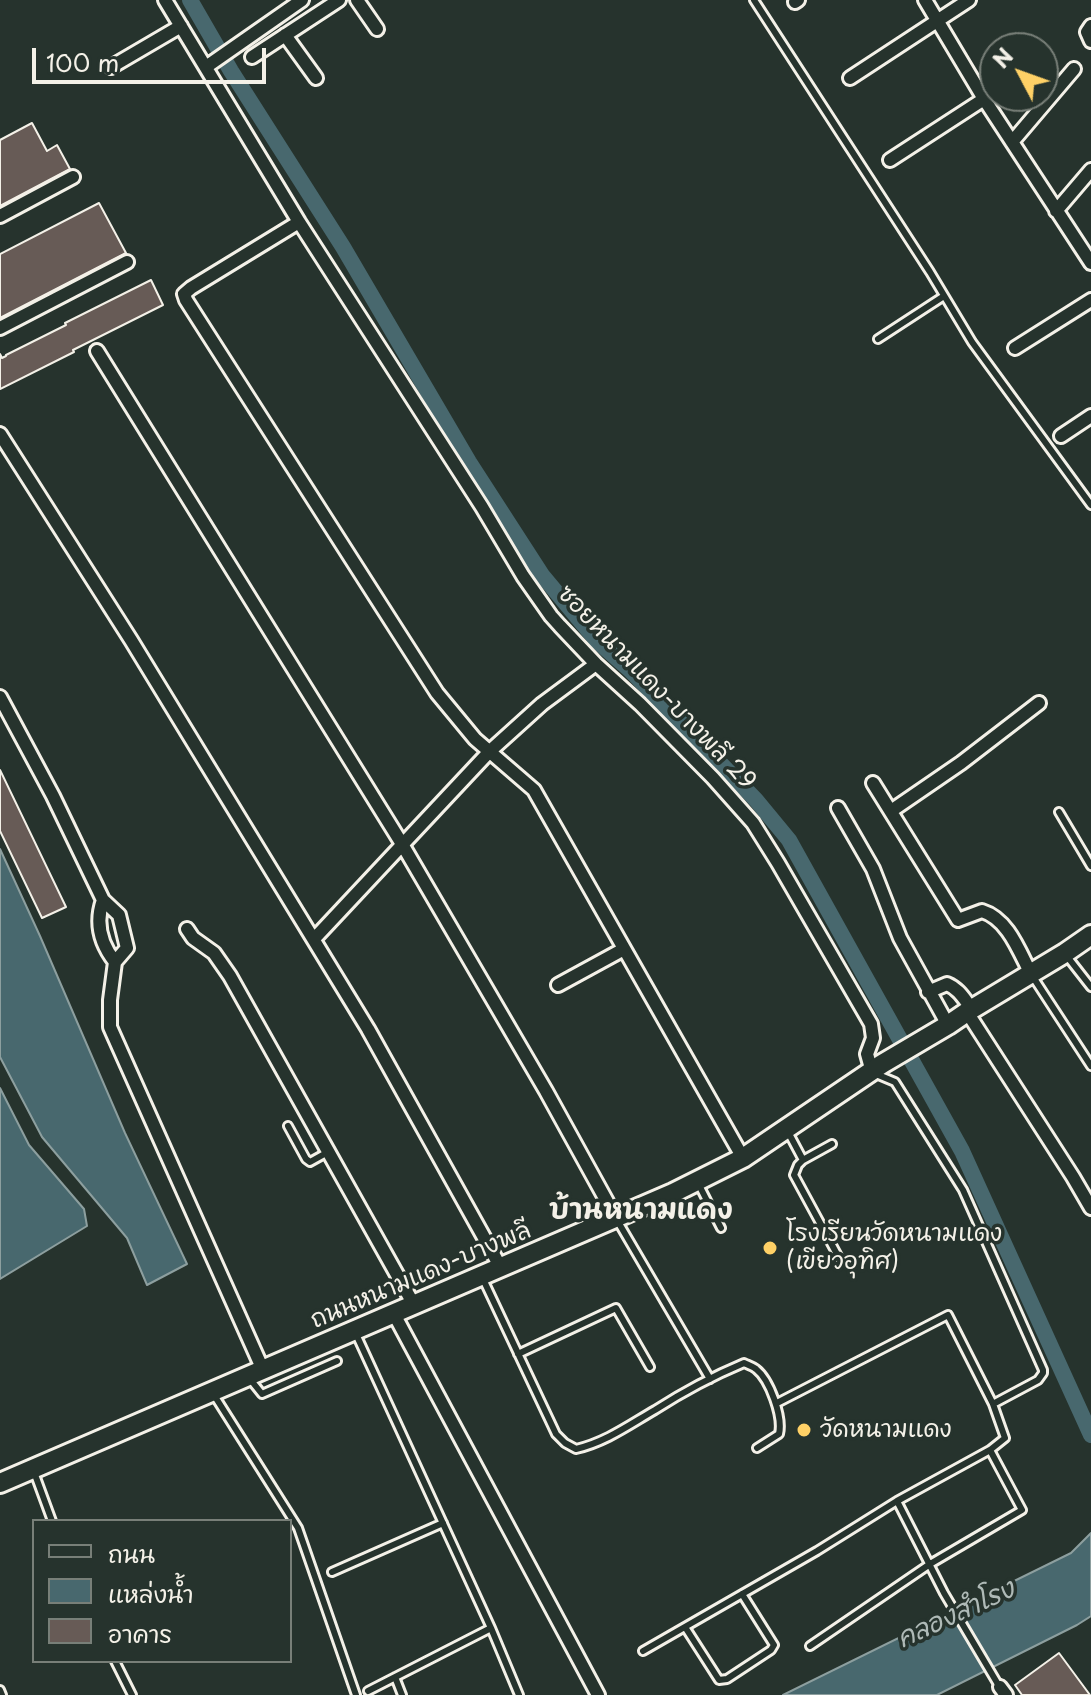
<!DOCTYPE html>
<meta charset="utf-8">
<style>
body{margin:0}
#map{position:relative;width:1091px;height:1695px;overflow:hidden;background:#26332d;font-family:"Playpen Sans","Playpen Sans Thai",sans-serif}
canvas{display:block}
.legend{position:absolute;left:32px;top:1519px;width:260px;height:144px;box-sizing:border-box;background:#26332d;border:2px solid #787f78;margin:0;padding:10px 14px;list-style:none;font-size:24px;color:#f4f1e8}
.legend li{display:flex;align-items:center;gap:16px;height:40px}
.legend b{width:40px;border:2px solid #787f78}
.north{position:absolute;left:979px;top:32px;width:80px;height:80px;box-sizing:border-box;background:#26332d;border:2px solid #787f78;border-radius:50%;rotate:311deg;font-size:22px;font-weight:700;line-height:32px;text-align:center;color:#f4f1e8}
.north::after{content:'';display:block;margin:auto;width:28px;height:36px;background:#ffd166;clip-path:polygon(50% 0,100% 100%,50% 72%,0 100%)}
.scale{position:absolute;left:32px;top:48px;width:234px;height:36px;box-sizing:border-box;border:4px solid #f4f1e8;border-top:0;padding-left:10px;font-size:24px;line-height:28px;white-space:nowrap;color:#f4f1e8;-webkit-text-stroke:6px #26332d;paint-order:stroke}
</style>
<div id="map">
<canvas width="1091" height="1695"></canvas>
<ul class="legend">
<li><b style="height:10px;background:#26332d"></b>ถนน</li>
<li><b style="height:22px;background:#48686e"></b>แหล่งน้ำ</li>
<li><b style="height:22px;background:#675b56"></b>อาคาร</li>
</ul>
<div class="north">N</div>
<div class="scale">100 m</div>
</div>
<script>
const g = document.querySelector('canvas').getContext('2d');
g.lineJoin = 'round';
function fill(path, color) { g.fillStyle = color; g.fill(path, 'evenodd'); }
function stroke(path, color, width, dash) { g.strokeStyle = color; g.lineWidth = width; g.lineCap = dash ? 'butt' : 'round'; g.setLineDash(dash || []); g.stroke(path); }
function write(font, color, halo, rows, align = 'center') {
  g.font = font + ' "Playpen Sans","Playpen Sans Thai",sans-serif'; g.lineWidth = 7; g.setLineDash([]); g.textBaseline = 'middle'; g.strokeStyle = halo; g.fillStyle = color; for (const [text, x, y, turn = 0] of rows) {
    g.save(); g.translate(x, y); g.rotate((+turn || 0) * Math.PI / 180); g.textAlign = isNaN(turn) ? turn : align; if (halo) g.strokeText(text, 0, 0); g.fillText(text, 0, 0); g.restore();
  }
}
const water = new Path2D(`
 M0 849 40 936 125 1133 187 1264 147 1285 127 1238 42 1137 0 1057Z
 M0 1088 29 1145 84 1209 87 1226 0 1279Z
 M1091 1533V1616L1077 1625 937 1695H783L1071 1553Z`);
fill(water, '#48686e');
stroke(water, '#8d9f9f', 2);
stroke(new Path2D(`
 M190 0 231 71 343 247 469 462 542 575 597 641 630 670 756 800 789 840 962 1151 1091 1435`), '#48686e', 16);
const building = new Path2D(`
 M32 123 47 151 57 145 70 169 0 206V140Z
 M99 203 126 253 0 318V254Z
 M151 280 163 305 73 350 74 352 0 389V354L2 358 6 356V355L66 325 65 323Z
 M0 770 66 907 42 918 0 831Z
 M1059 1653 1090 1695H1022L1015 1685Z`);
fill(building, '#675b56');
stroke(building, '#f4f1e8', 2);
const lane = new Path2D(`
 M754 0 930 272 972 342 1091 505
 M878 339 944 296
 M1059 812 1091 866
 M1066 955 1091 987
 M1033 977 1091 1066
 M876 1074 895 1082 963 1190 1043 1370V1373L1038 1380 993 1404
 M288 1126 306 1159 310 1162 328 1152
 M787 1130 803 1160 798 1165 794 1175 838 1256
 M803 1160 832 1144
 M699 1185 721 1228
 M617 1220 710 1379
 M483 1279 556 1434 565 1443 576 1449C606 1442 629 1425 655 1410 683 1392 713 1376 744 1363 748 1365 752 1366 756 1369 770 1380 783 1417 779 1434L757 1448
 M356 1334 491 1628 519 1695
 M518 1354 616 1308 650 1367
 M250 1379 262 1394 337 1361
 M214 1395 298 1528 356 1695
 M777 1403 948 1315 993 1404 1005 1438 990 1450 897 1501 944 1593 999 1686
 M34 1472 52 1521
 M332 1572 443 1523
 M685 1627 719 1680 727 1679 771 1650 774 1645 742 1594
 M810 1646 930 1564 1022 1510 990 1450
 M643 1651 817 1551 897 1501
 M115 1661 132 1695
 M395 1677 402 1695
 M0 1690 2 1695
 M368 1691 491 1628`);
const street = new Path2D(`
 M165 0 299 222 482 507 523 576 551 616 560 626 596 664 640 704 713 778 753 823 778 863 871 1024 873 1038 867 1054 872 1072
 M357 0 377 29
 M925 0 984 99 1091 263
 M795 2 798 0
 M1091 26 1087 32 1091 41
 M285 35 316 78
 M252 57 339 0
 M111 67 181 26
 M206 67 302 0
 M850 78 969 0
 M1012 142 1074 69
 M890 160 984 99
 M1056 211 1091 170
 M0 216 73 177
 M299 222 191 288 184 294 186 300 437 693 475 739 534 790 743 1158
 M0 328 127 262
 M1015 348 1091 300
 M97 351 402 844 546 1091 616 1218
 M0 434 131 640 368 1029 501 1268
 M1061 436 1091 416
 M0 697 53 796 103 900 119 915 127 948 115 962 110 1000V1027L263 1370
 M873 783 958 920 982 911C1008 919 1019 951 1031 974
 M838 808 873 869 900 938 948 1025
 M891 811 961 763 1039 703
 M103 900C95 923 100 943 115 962
 M187 929 193 938 214 953 230 976 414 1305
 M314 939 490 751 542 704 596 664
 M558 985 624 949
 M928 992 947 984C959 989 964 999 972 1009
 M967 1012 1073 1177 1091 1208
 M394 1314 598 1695
 M1000 1687 1006 1695`);
const secondary = new Path2D(`
 M0 1483 673 1193 743 1158 882 1064 948 1025 967 1012 1065 953 1091 935`);
stroke(lane, '#f4f1e8', 12);
stroke(street, '#f4f1e8', 18);
stroke(secondary, '#f4f1e8', 24);
stroke(lane, '#26332d', 6);
stroke(street, '#26332d', 12);
stroke(secondary, '#26332d', 18);
for (const [x, y, r, color] of [
 [770,1248,8,"#ffd166"],
 [804,1430,8,"#ffd166"]
]) { const dot = new Path2D(); dot.arc(x, y, r, 0, 2 * Math.PI); g.fillStyle = color; g.fill(dot); stroke(dot, '#26332d', 3); }
write('24px', '#f4f1e8', '#26332d', [
 ["ซอยหนามแดง-บางพลี 29",656,688,46],
 ["ถนนหนามแดง-บางพลี",421,1276,-23]
]);
write('24px', '#f4f1e8', '#26332d', [
 ["โรงเรียนวัดหนามแดง",786,1234],
 ["(เขียวอุทิศ)",786,1262],
 ["วัดหนามแดง",820,1430]
], 'left');
write('italic 26px', '#afbab7', '#26332d', [
 ["คลองสำโรง",956,1615,-25]
]);
write('bold 28px', '#f4f1e8', '#26332d', [
 ["บ้านหนามแดง",641,1211]
]);
</script>
